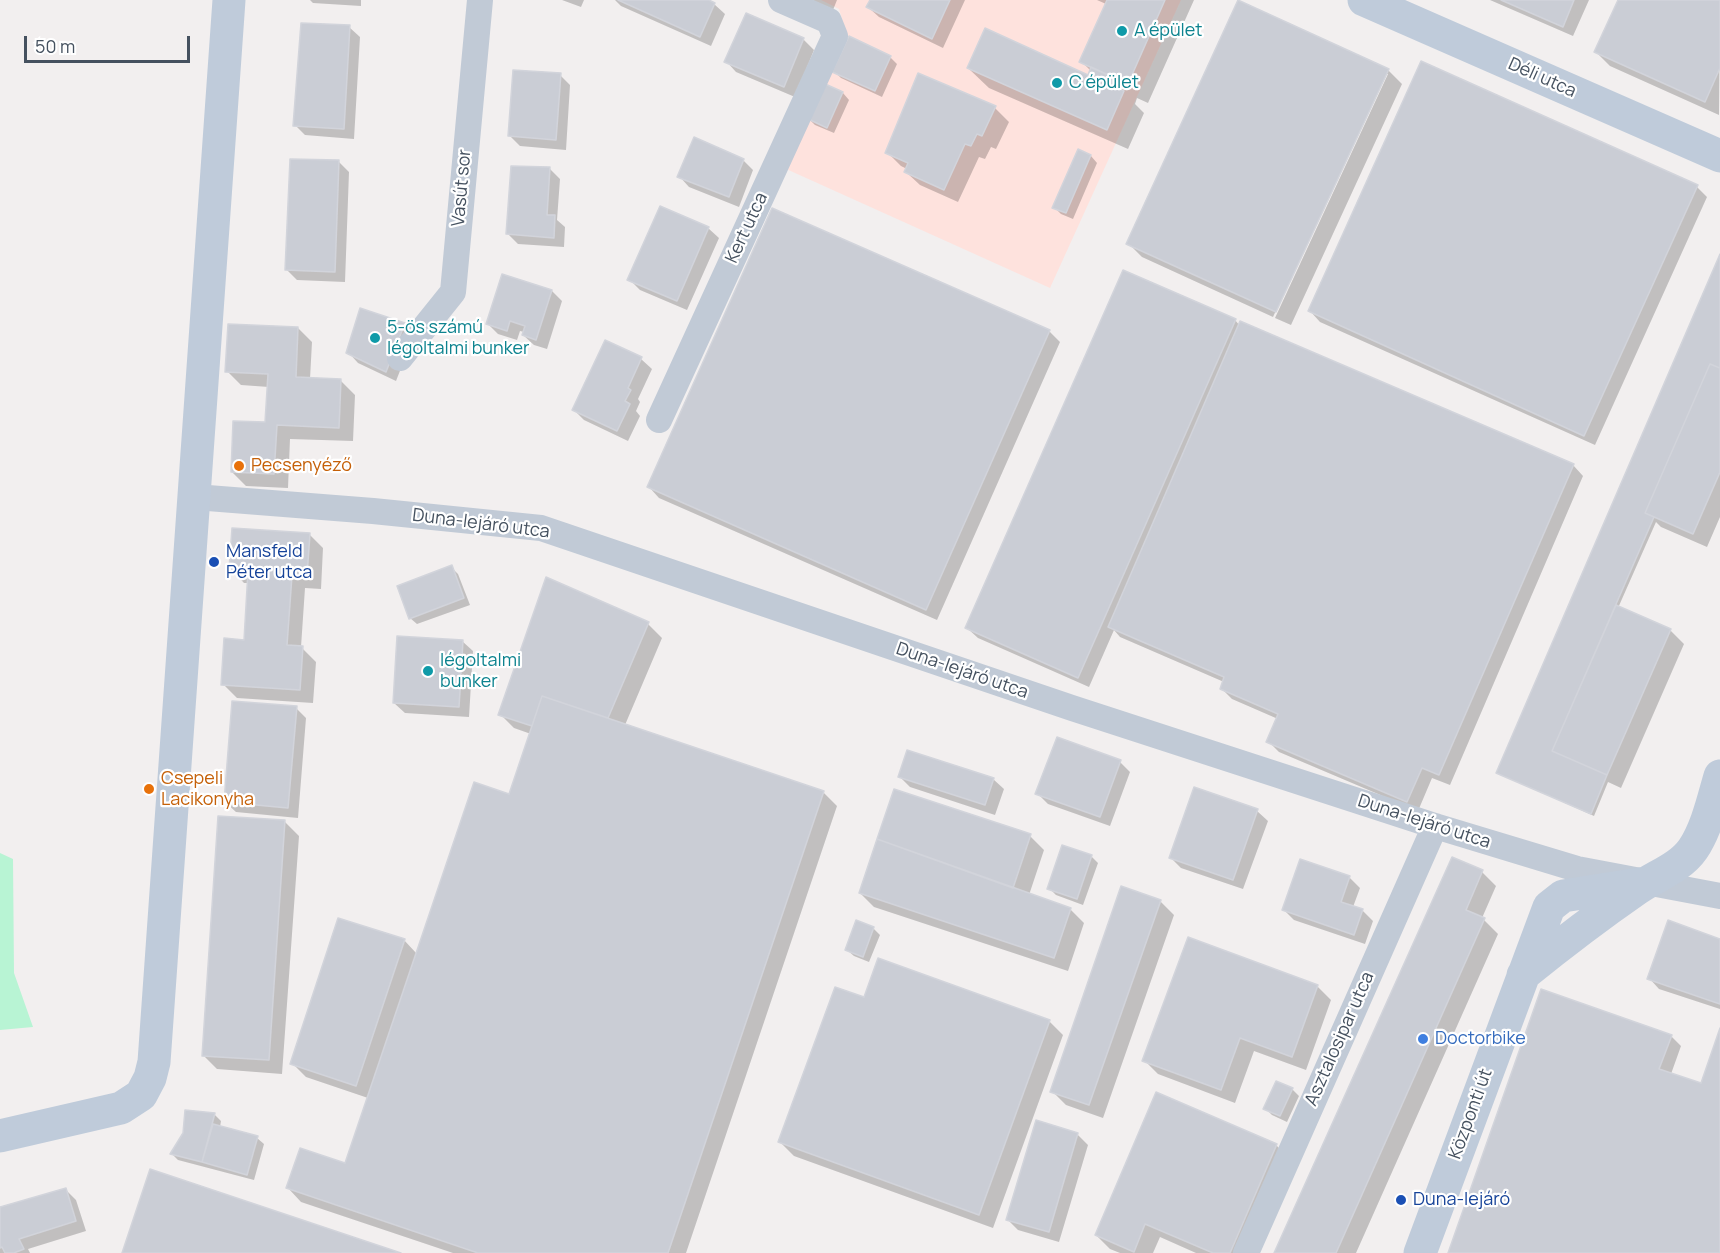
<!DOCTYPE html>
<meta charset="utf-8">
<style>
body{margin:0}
#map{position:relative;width:1720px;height:1253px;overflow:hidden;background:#f2efef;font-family:Manrope,sans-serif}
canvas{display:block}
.scale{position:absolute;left:24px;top:36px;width:166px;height:27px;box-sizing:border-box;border:3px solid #45515f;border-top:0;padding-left:8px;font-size:18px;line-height:21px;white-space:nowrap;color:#45515f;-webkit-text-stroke:4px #fff;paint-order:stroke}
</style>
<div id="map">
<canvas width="1720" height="1253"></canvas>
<div class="scale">50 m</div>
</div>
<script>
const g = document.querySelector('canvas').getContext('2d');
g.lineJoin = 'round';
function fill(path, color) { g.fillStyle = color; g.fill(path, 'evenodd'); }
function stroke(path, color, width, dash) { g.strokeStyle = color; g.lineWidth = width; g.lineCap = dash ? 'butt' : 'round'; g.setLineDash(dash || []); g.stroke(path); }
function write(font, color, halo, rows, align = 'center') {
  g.font = font + ' Manrope,sans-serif'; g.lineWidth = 4.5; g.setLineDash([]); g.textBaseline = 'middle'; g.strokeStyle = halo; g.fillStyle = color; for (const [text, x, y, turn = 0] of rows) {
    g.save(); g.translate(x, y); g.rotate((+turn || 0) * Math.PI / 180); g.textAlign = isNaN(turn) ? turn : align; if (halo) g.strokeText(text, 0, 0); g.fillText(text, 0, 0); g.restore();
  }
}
fill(new Path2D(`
 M821 0H1181L1050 288 784 168 846 32 839 9Z`), '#fee2dd');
fill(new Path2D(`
 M0 853 13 859 14 973 33 1027 0 1030Z`), '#b8f4d4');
fill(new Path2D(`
 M310 0H361V6L313 3Z
 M562 0H584L581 7Z
 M615 0H706L714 4 725 14 711 46 621 6Z
 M812 0H837L833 10Z
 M871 0H965L943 48 879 17 868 7Z
 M1097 0H1194L1148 103 1137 98 1135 104 1144 113 1128 149 989 88 968 68 1089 77 1091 71 1081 61 1106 4Z
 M1490 0H1589L1573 36Z
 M1619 0H1720L1719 115 1610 66 1596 52Z
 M349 27 360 37 354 139 305 135 295 125Z
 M803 39 814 50 795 97 736 72 726 61Z
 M890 57 897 64 882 97 841 78 834 71Z
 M1388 70 1402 84 1291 325 1275 318 1388 74H1385L1273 317 1142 257 1128 243Z
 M560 75 570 85 566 150 520 146 509 135Z
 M843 93 849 100 834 133 815 125 808 118Z
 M995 108 1009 122 996 149 991 147 985 159 979 157 958 202 920 185 906 172 907 169 901 166 887 152Z
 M1079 151 1091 156 1097 163 1073 219 1061 214 1054 207Z
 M743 160 753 170 739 207 689 187 679 176Z
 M339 162 349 172 345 282 297 280 286 269Z
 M550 169 560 179 557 220 565 227 564 247 518 244 508 234Z
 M1697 187 1707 197 1595 445 1320 322 1310 311Z
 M772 210 1050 332 1060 342 937 620 659 498 649 487Z
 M708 228 719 238 687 310 640 290 629 279Z
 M1720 258V517L1707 547 1661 527 1656 522 1618 608 1670 630 1684 644 1621 788 1608 782 1594 816 1498 773Z
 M503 276 552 291 562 301 547 349 534 345 523 335 524 332 520 331 517 340 498 334 488 324Z
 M1235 320 1240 326 1573 465 1583 476 1450 785 1432 778 1418 811 1279 752 1268 741 1278 719 1232 699 1221 688 1224 682 1120 637 1114 630 1089 687 978 638 967 628Z
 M404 324 414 335 396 381 358 363 348 352Z
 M298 328 312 342 310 379 341 381 355 395 353 441 290 439 288 488 246 486 232 472 267 424 269 387 241 385 227 371Z
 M605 342 641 359 652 369 638 399 640 402 636 411 640 416 628 441 584 420 574 410Z
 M309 534 323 548 321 589 305 588 301 647 316 662 313 703 237 698 223 684 245 641 249 583H244L231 569Z
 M451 567 458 574 470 605 417 624 410 618Z
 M648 624 662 638 625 725 823 792 837 806 686 1253H453L301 1202 288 1188 346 1165 368 1098 306 1077 292 1063 404 940 417 954 510 796 531 734 514 728 500 714Z
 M462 641 473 651 469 717 405 713 394 703Z
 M296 708 306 718 298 818 236 812 225 802Z
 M1120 762 1130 772 1110 826 1048 804 1037 793Z
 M900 777 993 779 1004 789 995 815 910 787Z
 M1257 811 1268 821 1243 889 1181 868 1170 857Z
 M285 822 299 836 282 1074 217 1069 203 1055Z
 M1030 836 1044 850 1029 895 1070 909 1084 923 1068 971 874 907 860 893Z
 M1091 856 1098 863 1083 905 1056 895 1049 888Z
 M1452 858 1482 872 1496 886 1482 918 1498 934 1356 1253H1276Z
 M1349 877 1360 888 1353 907 1362 910 1373 921 1365 944 1294 920 1284 910Z
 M1160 901 1174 915 1103 1118 1066 1105 1052 1091Z
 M873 928 880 935 869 962 854 956 847 950Z
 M1720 940V1009L1659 989 1649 978Z
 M1317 986 1331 1000 1306 1070 1254 1051 1235 1103 1158 1074 1144 1060Z
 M865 999 1049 1021 1063 1035 993 1228 794 1156 780 1142Z
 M1720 1033V1253H1450L1671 1036 1681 1046 1671 1074 1702 1085Z
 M1292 1089 1299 1096 1287 1122 1272 1115 1265 1108Z
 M214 1114 221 1121 220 1127 257 1138 264 1144 254 1180 178 1160 172 1154Z
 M1077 1134 1088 1145 1059 1242 1018 1230 1008 1220Z
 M1276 1145 1290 1159 1250 1253H1196L1160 1237 1153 1253H1120L1110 1249 1096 1235Z
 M65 1189 76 1200 86 1231 28 1249 30 1253H0V1208Z`), '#0003');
const building = new Path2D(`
 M618 0H709L715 3 700 37Z
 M870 0H950L932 39 866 7Z
 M1107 0H1165L1128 84 1079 62Z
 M1238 0 1389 69 1276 312 1126 244Z
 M1501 0H1574L1563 27Z
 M1618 0H1720V68L1705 102 1594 52Z
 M746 13 804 38 784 87 724 62Z
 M301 23 350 25 344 129 293 126Z
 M985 28 1088 75 1091 67 1117 79 1114 86 1124 91 1107 130 967 68Z
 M849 36 891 56 875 91 832 72Z
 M1421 61 1698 185 1584 436 1308 311Z
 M513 70 561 73 556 140 508 136Z
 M918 73 996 106 982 136 977 134 971 146 965 144 944 190 904 172 908 163 885 153Z
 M823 83 843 92 827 128 806 118Z
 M694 137 744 159 729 197 677 177Z
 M1078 149 1091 155 1066 213 1052 208Z
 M290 159 339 160 335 272 285 270Z
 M511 166 550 167 547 215H555L554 238 506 234Z
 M660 206 709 227 677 301 627 280Z
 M772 208 1050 330 926 610 647 487Z
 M1720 254V368L1710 364 1645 513 1654 517 1552 751 1607 775 1591 814 1496 773Z
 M1123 270 1236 319 1078 678 965 628Z
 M502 274 552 290 536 340 522 335 525 326 510 321 507 331 486 324Z
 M360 308 405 323 386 372 346 353Z
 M1240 321 1574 464 1439 775 1422 768 1407 802 1266 742 1278 714 1220 689 1224 677 1108 627Z
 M228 324 298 327 296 377 341 379 339 428 277 425 274 474 231 472 233 421 265 422 268 374 225 372Z
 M605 340 642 357 628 388 631 390 625 401 630 404 617 431 572 410Z
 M1710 364 1720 368V472L1693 534 1645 513Z
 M232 528 310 533 307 576 292 575 287 645 303 646 300 690 221 685 224 638 244 640 248 571 229 570Z
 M452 565 464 598 409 619 397 586Z
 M546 577 649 622 608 718 542 696 532 726 498 715Z
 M1616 605 1671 629 1607 775 1552 751Z
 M397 636 463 640 459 707 393 703Z
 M542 696 824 791 668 1253H478L286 1188 300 1148 345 1163 474 782 509 794Z
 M232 701 297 706 288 808 224 802Z
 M1057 737 1121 760 1100 817 1035 794Z
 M907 750 994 778 985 805 898 777Z
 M1194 787 1258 809 1233 880 1169 858Z
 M894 789 1031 834 1013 888 877 839Z
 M218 816 285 820 269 1060 202 1056Z
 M877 839 1071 908 1054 958 859 893Z
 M1062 845 1092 855 1077 899 1047 889Z
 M1452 857 1483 870 1466 910 1485 918 1336 1253H1274Z
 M1300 859 1350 876 1341 902 1363 909 1354 935 1282 910Z
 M1121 886 1161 900 1089 1105 1050 1092Z
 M338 918 405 939 356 1086 290 1064Z
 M856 920 874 927 863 957 845 950Z
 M1668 920 1720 939V1004L1647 979Z
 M1188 937 1318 985 1292 1057 1240 1038 1221 1090 1142 1061Z
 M878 958 1050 1020 979 1215 778 1142 835 987 864 997Z
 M1541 989 1672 1035 1659 1069 1701 1083 1720 1028V1253H1448Z
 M1276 1081 1293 1088 1280 1116 1263 1109Z
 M1156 1092 1277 1144 1230 1253H1213L1145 1224 1134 1252 1095 1235Z
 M185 1110 215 1113 202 1162 170 1154 183 1133Z
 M1036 1120 1078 1133 1049 1232 1006 1220Z
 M213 1124 258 1136 247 1175 202 1162Z
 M150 1169 401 1253H122Z
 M66 1188 76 1221 19 1239 24 1249 14 1253H5L2 1247 0 1248V1207Z`);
fill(building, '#cacdd5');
stroke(building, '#d2d4db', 1.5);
stroke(new Path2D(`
 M400 358 453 292 480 0
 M659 420 835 36 829 21 781 0
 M195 497 373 511 541 528 1072 708 1435 826 1577 869 1720 896
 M1246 1253 1435 826`), '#c1cad6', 26);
stroke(new Path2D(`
 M1364 0 1720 156
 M1523 975C1560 945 1598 916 1637 889 1655 876 1680 868 1693 849 1707 828 1713 800 1720 776
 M0 1136 121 1108 141 1095 150 1078 154 1062 229 0
 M1420 1253 1549 907 1563 896 1646 883`), '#bfcbda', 33);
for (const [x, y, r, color] of [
 [1122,31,6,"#0f9aa8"],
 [1057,83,6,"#0f9aa8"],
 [375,338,6,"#0f9aa8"],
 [239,466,6,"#e8710a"],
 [214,562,6,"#1a4fb4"],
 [428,671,6,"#0f9aa8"],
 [149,789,6,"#e8710a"],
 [1423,1039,6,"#3f7fe0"],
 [1401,1200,6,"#1a4fb4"]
]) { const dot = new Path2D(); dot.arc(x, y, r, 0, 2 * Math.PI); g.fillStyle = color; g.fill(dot); stroke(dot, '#fff', 2); }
write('18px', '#0d838f', '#fff', [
 ["A épület",1134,31],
 ["C épület",1069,83],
 ["5-ös számú",387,328],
 ["légoltalmi bunker",387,349],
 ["légoltalmi",440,661],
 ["bunker",440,682]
], 'left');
write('18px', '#45515f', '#fff', [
 ["Déli utca",1542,78,24],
 ["Vasút sor",462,188,-85],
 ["Kert utca",747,228,-65],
 ["Duna-lejáró utca",481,524,7],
 ["Duna-lejáró utca",962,671,19],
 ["Duna-lejáró utca",1424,822,18],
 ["Asztalosipar utca",1340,1039,-66],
 ["Központi út",1471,1114,-70]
]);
write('18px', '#c56008', '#fff', [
 ["Pecsenyéző",251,466],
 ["Csepeli",161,779],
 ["Lacikonyha",161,800]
], 'left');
write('18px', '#164399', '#fff', [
 ["Mansfeld",226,552],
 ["Péter utca",226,573],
 ["Duna-lejáró",1413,1200]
], 'left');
write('18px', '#366cbe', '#fff', [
 ["Doctorbike",1435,1039]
], 'left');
</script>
